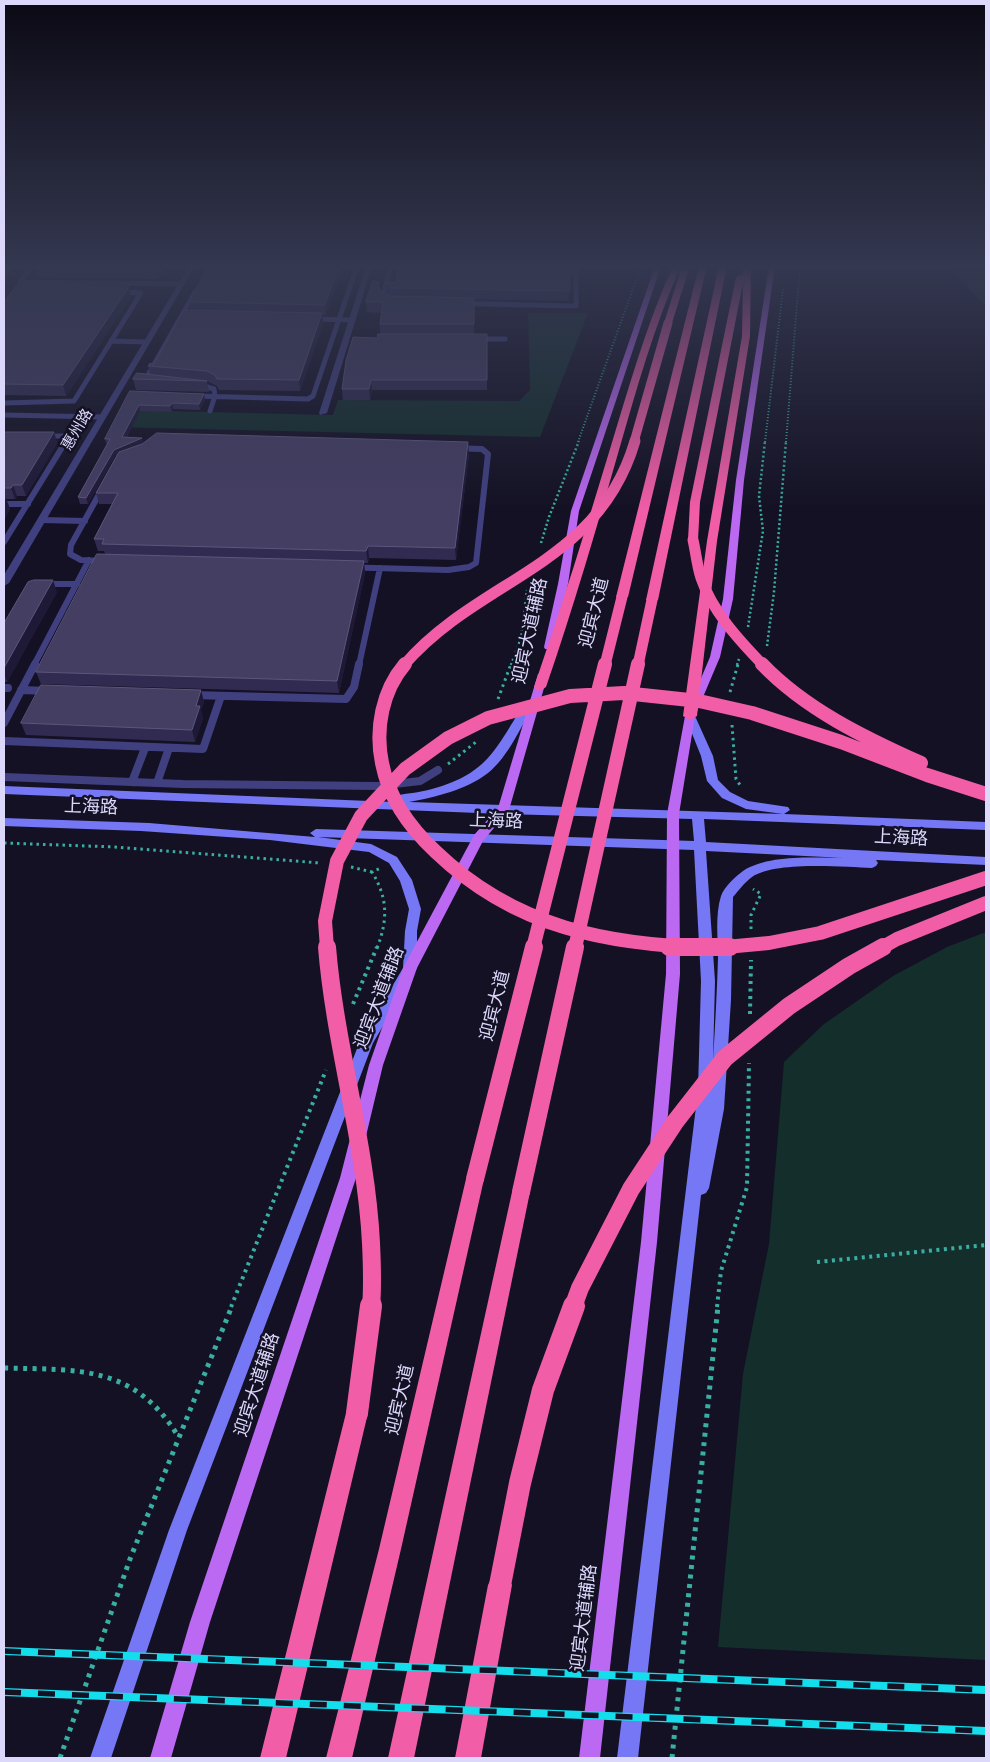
<!DOCTYPE html>
<meta charset="utf-8">
<style>
body{margin:0}
#map{position:relative;width:990px;height:1762px;overflow:hidden;background:#141124;font-family:"Titillium Web",sans-serif}
canvas{display:block}
.frame{position:absolute;inset:0;border:5px solid #dbd8fc;pointer-events:none}
</style>
<div id="map">
<canvas width="990" height="1762"></canvas>
<div class="frame"></div>
</div>
<script>
const g = document.querySelector('canvas').getContext('2d');
g.lineJoin = 'round';
function fill(path, color) { g.fillStyle = color; g.fill(path, 'evenodd'); }
function stroke(path, color, width, dash) { g.strokeStyle = color; g.lineWidth = width; g.lineCap = dash ? 'butt' : 'round'; g.setLineDash(dash || []); g.stroke(path); }
function write(font, color, halo, rows, align = 'center') {
  g.font = font + ' "Titillium Web","Noto Sans SC",sans-serif'; g.lineWidth = 5; g.setLineDash([]); g.textBaseline = 'middle'; g.strokeStyle = halo; g.fillStyle = color; for (const [text, x, y, turn = 0] of rows) {
    g.save(); g.translate(x, y); g.rotate((+turn || 0) * Math.PI / 180); g.textAlign = isNaN(turn) ? turn : align; if (halo) g.strokeText(text, 0, 0); g.fillText(text, 0, 0); g.restore();
  }
}
fill(new Path2D(`
 M947 266H986V306Z
 M528 313H588L540 437 110 427 120 410 333 415 338 400 519 401 530 390Z
 M986 932V1660L718 1647 743 1374 769 1244 784 1062 824 1024 893 976 947 947Z`), '#142e2c');
stroke(new Path2D(`
 M578 442 641 266
 M765 442 783 289
 M786 442 800 266`), '#39aea3', 2, [1, 2]);
stroke(new Path2D(`
 M541 543 549 517 579 441
 M748 627 763 531 759 496 765 441
 M767 646 774 592 786 441
 M511 665 521 638 527 590
 M737 665 739 659`), '#39aea3', 2.5, [2, 2.5]);
stroke(new Path2D(`
 M730 692 738 664
 M498 699 511 664
 M732 725 736 779 740 785
 M448 764 476 742
 M4 843 115 847 320 863
 M351 867 372 872
 M751 929V915L761 894 753 889
 M377 948C388 920 388 898 372 872L381 868`), '#39aea3', 3, [2.5, 4]);
stroke(new Path2D(`
 M353 1004 377 947
 M750 1014 751 960
 M817 1262 986 1245
 M231 1307 326 1070
 M717 1307 721 1271 747 1187 749 1063`), '#39aea3', 4, [3, 4.5]);
stroke(new Path2D(`
 M4 1368C79 1370 134 1365 178 1436
 M60 1758 130 1559 232 1306
 M672 1758 718 1306`), '#39aea3', 5, [4, 5.5]);
stroke(new Path2D(`
 M32 266 20 282 182 284
 M391 266 576 270V306L392 302 386 300 383 295Z
 M312 319 352 320
 M476 339H505
 M111 341 147 342
 M144 382 195 292
 M197 384 214 389 215 396 210 411
 M194 396 308 399 313 396 357 266
 M4 403 74 401 141 293 119 292
 M4 415 102 417
 M44 436H69L65 442
 M152 442 159 440 240 442`), '#404080', 5);
stroke(new Path2D(`
 M155 441 142 451 127 455 118 460 71 545 70 554 81 560 448 570 469 567 476 563 488 454 482 449 195 441
 M4 504H28
 M41 520 85 521
 M4 542 66 441
 M42 584H77
 M34 665 89 560
 M359 665 380 568`), '#404080', 6);
stroke(new Path2D(`
 M4 688H8
 M21 690 48 691
 M191 695 346 699 354 687 359 664
 M4 723 35 664
 M4 741 203 749 221 696
 M4 777 183 784 378 786 420 781 438 770
 M132 782 145 748
 M157 783 169 748`), '#404080', 8);
fill(new Path2D(`
 M9 266H16L4 278V272Z
 M189 266H195L9 583 4 586V575Z
 M366 266H372L327 413 320 415 319 413Z`), '#404080');
fill(new Path2D(`
 M530 700 535 703C521 726 509 756 488 773 466 790 436 797 409 802L783 814 746 809 722 798 707 781 701 756 685 716 690 712 695 716 713 756 718 780 730 792 748 801 788 807 790 810 784 814 986 822V830L704 819 706 842 986 857V865L876 860 878 863 876 866 872 868C843 867 776 861 752 877 744 883 739 890 733 897L731 1000 724 1109 709 1188 706 1193 701 1195 638 1758H617L698 1090 701 981 694 850 318 837 371 844 397 857 412 880 421 909 417 931V968L373 1043 187 1530 111 1758H90L169 1530 360 1041 403 968 405 931 409 909 400 881 389 863 369 852 270 840 141 831 4 826V818L149 823 315 837 310 833 316 829 694 841 692 819 503 814 4 794V786L394 802 392 799 394 796C406 793 419 793 432 789 490 773 496 747 526 701ZM706 851 845 858C816 858 769 854 743 871 736 876 724 887 721 896 715 915 718 938 718 958 717 992 715 1027 713 1061L715 981Z`), '#7677f4');
fill(new Path2D(`
 M655 266H661L579 511 568 584 554 647 553 649H545L544 647 558 584 571 511Z
 M769 266H775L744 480 733 599 720 657 695 716 679 814 680 974 657 1242 600 1758H579L641 1242 666 974 667 814 685 716 710 657 723 599 736 480Z
 M543 671 548 674 509 810 483 841 417 968 383 1065 356 1178 210 1622 171 1758H150L190 1622 340 1178 369 1065 403 968 474 835 498 808 538 674Z`), '#bb68f3');
fill(new Path2D(`
 M673 266H681C654 326 637 388 619 450 596 530 573 609 546 687L540 691 536 690 534 687C561 608 586 529 610 449 629 387 646 325 673 266Z
 M682 266H690L672 323 665 325 664 323Z
 M699 266H707L628 597 622 600 616 597Z
 M719 266H727L658 600 652 604 646 600Z
 M743 266H751L750 336 717 541 697 716 690 720 683 716 707 541 742 336 743 283 700 502 698 540 693 543 688 540 690 502 736 277 740 275 743 276Z
 M475 1170 482 1173 484 1179 401 1549 352 1758H326L379 1549 466 1179 468 1173Z
 M521 1183 528 1186 530 1192 414 1758H388L512 1192 514 1186Z
 M357 1402 365 1405 368 1413 286 1758H260L346 1413 349 1405Z
 M500 1573 508 1577 512 1585 481 1758H455L488 1585 492 1577Z`), '#f25da8');
const rail = new Path2D(`
 M4 1651 986 1690
 M4 1692 986 1731`);
stroke(rail, '#14ddec', 8);
stroke(rail, '#141124', 5.5, [17]);
stroke(new Path2D(`
 M634 442 668 323`), '#f25da8', 9);
stroke(new Path2D(`
 M693 540C696 553 697 566 701 578 712 611 739 640 763 665
 M404 665C480 577 598 567 635 441
 M605 665 622 597
 M638 665 652 600`), '#f25da8', 11);
stroke(new Path2D(`
 M405 664C382 691 375 729 382 763 389 799 410 828 436 852 515 928 608 945 714 948
 M762 664C805 709 865 738 921 763
 M327 948 325 921 337 861 361 816 405 769 448 738 488 718 570 696 624 693 699 701 752 713 841 742 927 775 986 794
 M533 948 605 664
 M575 948 638 664
 M715 948 769 943 820 933 986 878
 M881 948 897 939 986 903`), '#f25da8', 14);
stroke(new Path2D(`
 M327 947C335 1046 366 1143 371 1243 372 1264 373 1285 371 1307
 M669 947H730
 M475 1179 534 947
 M521 1192 575 947
 M573 1307 580 1288 631 1189 675 1122 725 1058 789 1006 849 966 883 947`), '#f25da8', 18);
stroke(new Path2D(`
 M357 1413 371 1306
 M500 1585 520 1483 543 1390 574 1306`), '#f25da8', 22);
fill(new Path2D(`
 M37 266H166L158 279 38 278 36 268Z
 M570 266 569 301 474 299V334H487V390H372L370 400H343L342 389 377 338 380 334V324L381 313 367 312 366 302 379 282V288L382 292 390 296 388 294 387 284 395 282Z
 M343 268 326 315H322L323 324 300 391 219 390 217 386 207 381 209 392 136 390 133 379 150 374 148 366 153 365 191 310 189 302Z
 M131 297 66 396 4 395V302Z
 M130 391 205 400 200 410 173 409 172 412 140 411 127 437 142 438 143 443 469 454 456 560 369 558 368 563H364L365 573 339 693 41 684 36 672 105 554 104 551H98L94 539 112 504H99L96 493 117 455 115 456 88 504H80L78 497 107 445 105 439Z
 M4 432H54L57 443 26 496H17L15 499H6L10 509 4 520Z
 M57 592 7 682H4V623Z
 M201 690 204 702 201 710 203 718 195 742 26 735 21 723Z`), '#322b51');
fill(new Path2D(`
 M158 266H166L158 279 156 269Z
 M339 266H343V268L326 315 325 305Z
 M129 287 131 297 66 396 63 385Z
 M322 313 323 324 300 391 299 380Z
 M371 380 372 390 370 400 369 389Z
 M204 394 205 400 200 410 199 404Z
 M172 403 173 409 172 412 170 406Z
 M139 405 140 411 124 443 122 437Z
 M54 432 57 443 26 496 22 485Z
 M142 438 143 444 115 456 88 504 86 498 114 450Z
 M468 442 469 454 456 560 455 548Z
 M13 485 17 496 15 499 11 488Z
 M6 498 10 509 4 520V501Z
 M368 546 369 558 368 563 366 551Z
 M364 561 365 573 339 693 337 681Z
 M53 580 57 592 7 682 4 673V668Z
 M201 690 204 702 201 710 203 718 195 742 192 730 196 706Z`), '#1e1937');
const building = new Path2D(`
 M37 266H158L156 269 36 268Z
 M209 266H339L325 305 189 302Z
 M399 266H570V291L392 288 387 284 388 282H395Z
 M373 281 379 282 378 286 382 292 391 296 474 298V324H380L383 302H366Z
 M18 284 129 287 63 385 4 384V302Z
 M184 310 322 313 299 380 217 379 215 375 207 371 148 366 150 363 153 365Z
 M378 334H487V380H371L369 389H342L346 361 353 337 377 338Z
 M137 373 207 381 133 379Z
 M130 391 204 394 199 404 172 403 170 406 139 405 122 437 142 438 114 450 86 498 78 497 110 439H105Z
 M4 432H54L22 485H13L11 488H4Z
 M157 433 468 442 455 548 368 546 366 551 102 544 104 539H94L118 493H96L119 452 142 444Z
 M97 554 364 561 337 681 36 672Z
 M34 580H53L4 668V623L28 582Z
 M41 685 201 690 196 706H200L192 730 21 723Z`);
fill(building, '#443e63');
stroke(building, '#5c567b', 1);
const sky = g.createLinearGradient(0, 0, 0, 513);
sky.addColorStop(0, '#0b0914');
sky.addColorStop(0.52, '#343850');
sky.addColorStop(1, '#34385000');
g.fillStyle = sky;
g.fillRect(0, 0, 990, 513);
write('15px', '#dbd8fc', '#141124', [
 ["惠州路",78,430,-59]
]);
write('18px', '#dbd8fc', '#141124', [
 ["迎宾大道",595,613,-76],
 ["迎宾大道辅路",531,631,-78],
 ["上海路",91,808,2],
 ["上海路",496,822,2],
 ["上海路",901,839,3],
 ["迎宾大道辅路",380,998,-69],
 ["迎宾大道",496,1006,-76],
 ["迎宾大道辅路",258,1385,-72],
 ["迎宾大道",401,1400,-77],
 ["迎宾大道辅路",585,1618,-83]
]);
</script>
